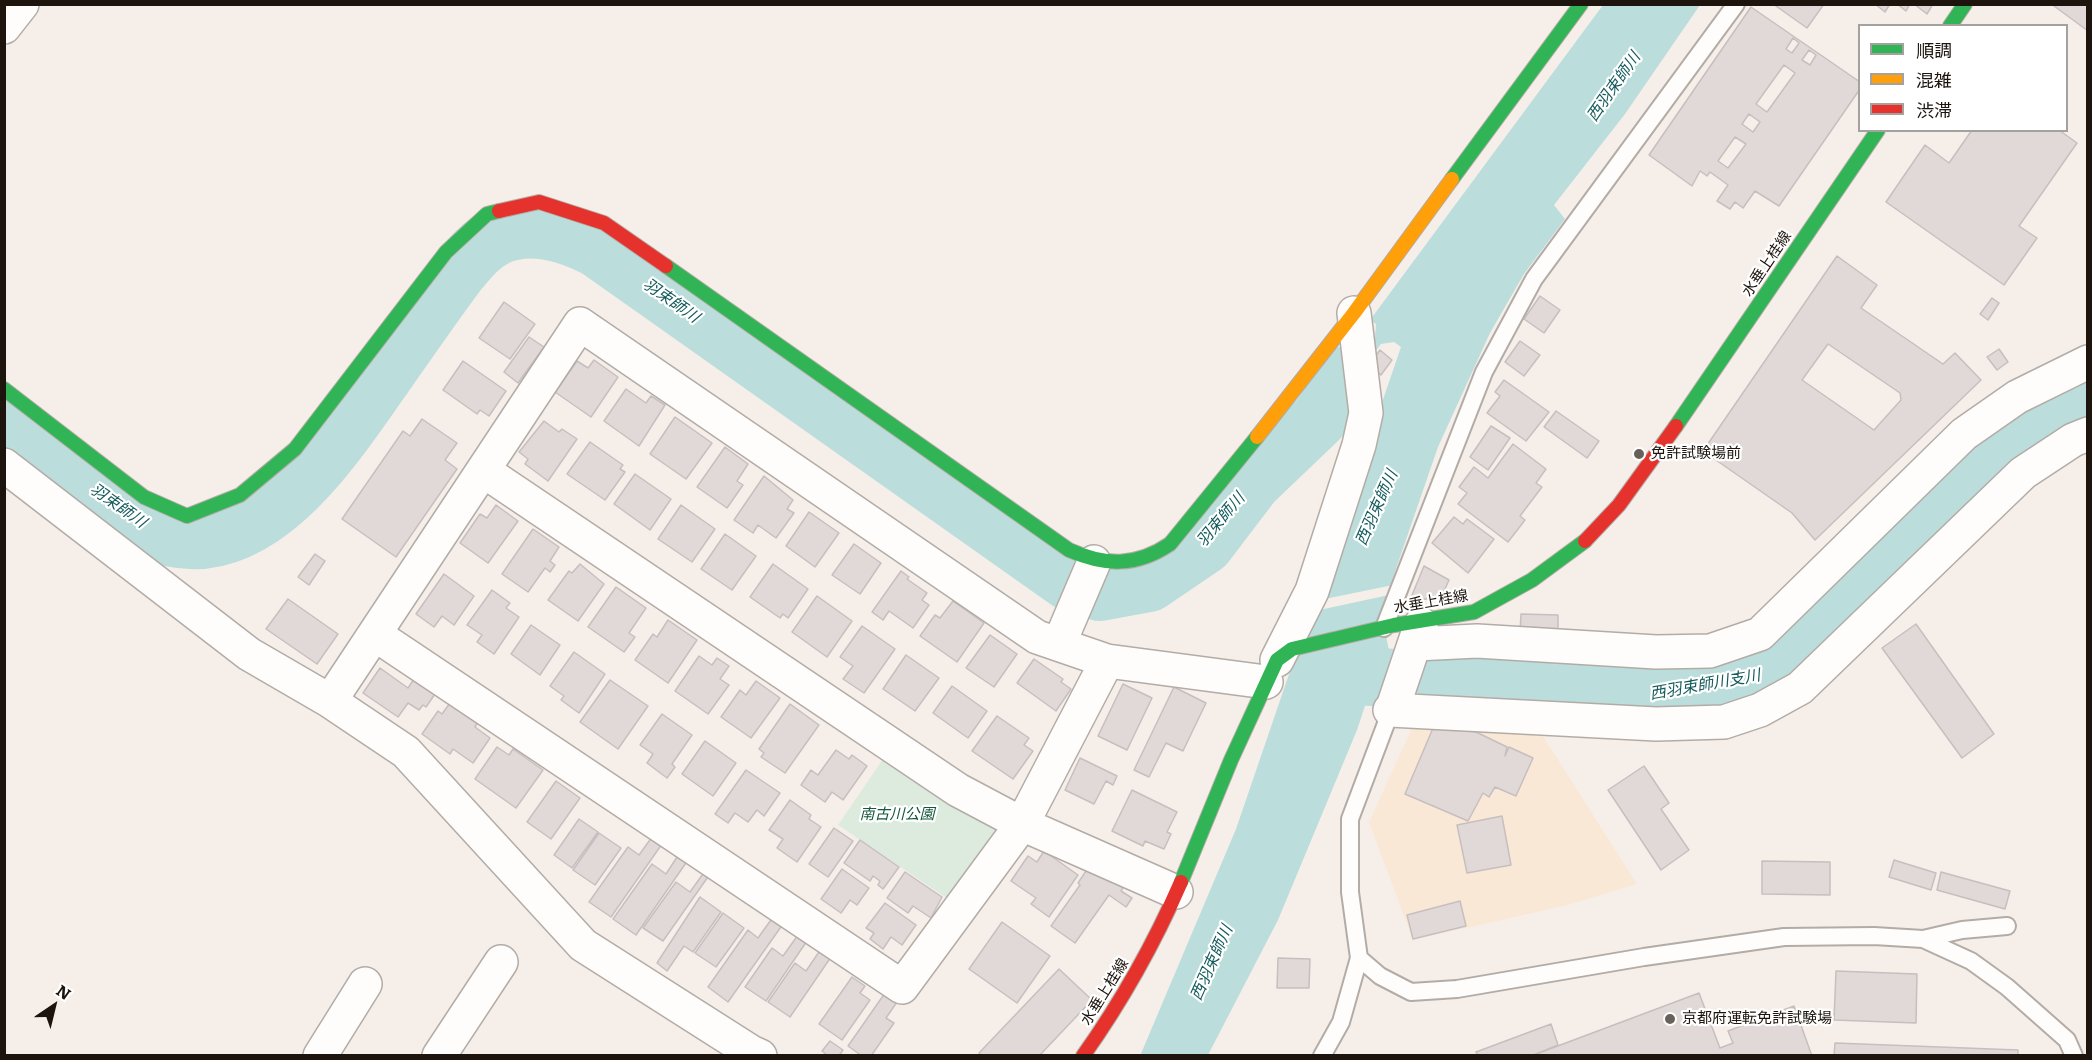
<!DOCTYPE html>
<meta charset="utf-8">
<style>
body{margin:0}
#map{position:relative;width:2092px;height:1060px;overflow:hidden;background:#f6efe9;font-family:Literata,"Noto Sans JP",serif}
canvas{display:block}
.frame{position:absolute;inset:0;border:6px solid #1c140d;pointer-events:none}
.legend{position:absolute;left:1858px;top:24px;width:210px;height:108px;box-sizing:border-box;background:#fff;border:2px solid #a4a19e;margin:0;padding:8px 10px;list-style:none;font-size:18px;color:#1c140d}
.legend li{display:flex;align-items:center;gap:12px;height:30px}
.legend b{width:30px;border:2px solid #a4a19e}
.north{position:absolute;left:24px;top:976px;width:60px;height:60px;-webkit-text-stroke:4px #fff;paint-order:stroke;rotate:35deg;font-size:16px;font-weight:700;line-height:24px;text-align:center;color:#1c140d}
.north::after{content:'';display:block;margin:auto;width:21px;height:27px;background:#1c140d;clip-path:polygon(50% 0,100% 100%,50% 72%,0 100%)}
</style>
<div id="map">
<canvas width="2092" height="1060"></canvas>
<div class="frame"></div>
<ul class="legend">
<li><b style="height:8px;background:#30b455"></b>順調</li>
<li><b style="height:8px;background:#ff9f0a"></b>混雑</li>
<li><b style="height:8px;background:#e5322d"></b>渋滞</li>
</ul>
<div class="north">N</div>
</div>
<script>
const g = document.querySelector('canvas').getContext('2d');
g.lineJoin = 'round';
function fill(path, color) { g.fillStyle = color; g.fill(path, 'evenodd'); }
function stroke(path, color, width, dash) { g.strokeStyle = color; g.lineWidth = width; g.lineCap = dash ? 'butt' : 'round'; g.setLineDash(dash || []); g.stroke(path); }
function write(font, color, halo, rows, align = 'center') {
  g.font = font + ' Literata,"Noto Sans JP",serif'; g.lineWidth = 4.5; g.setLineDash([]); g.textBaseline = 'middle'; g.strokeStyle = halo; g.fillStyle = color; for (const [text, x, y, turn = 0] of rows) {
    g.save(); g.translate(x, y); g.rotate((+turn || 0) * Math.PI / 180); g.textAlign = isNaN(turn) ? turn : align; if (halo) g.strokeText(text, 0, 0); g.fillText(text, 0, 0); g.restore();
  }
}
fill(new Path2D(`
 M1416 719 1536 725 1637 884 1568 905 1413 940 1369 822Z`), '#fae8d7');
fill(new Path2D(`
 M885 756 998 827 994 841 951 901 838 825Z`), '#ddebdf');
fill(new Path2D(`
 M1603 5H1700L1625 114 1554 205 1565 219 1524 274 1490 333 1438 447 1381 612 1390 655 1377 683 1567 699 1571 706 1443 700 1366 703 1357 730 1278 920 1208 1055 1140 1056 1236 829 1401 347 1394 342 1381 344 1368 361 1361 357 1375 337 1376 324 1370 320Z
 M1344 370 1353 397 1328 425 1298 404 1325 372Z`), '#bbdddb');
fill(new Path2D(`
 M1393 585 1389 595 1310 612 1315 601Z`), '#f6efe9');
stroke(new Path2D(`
 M4 422C35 445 65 468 95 490 118 508 144 532 172 538 265 558 337 442 382 379 407 343 432 307 458 272 469 259 480 245 496 237 530 221 567 233 598 249L1068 581 1100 592 1149 583 1205 545 1253 482 1319 419 1349 374
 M1326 675 1467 681 1652 698 1702 690 1775 672 1873 581 1988 458 2033 429 2088 402`), '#bbdddb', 58);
const building = new Path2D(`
 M1773 4H1824L1807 28Z
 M1875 4H1890L1885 12Z
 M1897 4H1910L1906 11Z
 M1914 4H1933L1927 14Z
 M2088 4V31L2054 6 2055 4Z
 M1751 7 1860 82V89L1779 206 1755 191 1743 208 1735 202 1730 209 1717 201 1728 185 1710 172 1707 176 1700 171 1692 186 1649 155ZM1793 38 1799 43 1792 53 1786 49ZM1809 50 1816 55 1810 65 1802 60ZM1784 65 1795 73 1767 112 1756 104ZM1749 114 1760 122 1753 132 1742 124ZM1735 137 1746 144 1728 168 1718 161Z
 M1972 130H2059L2077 143 2019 226 2037 238 2004 285 1886 202 1925 145 1949 163Z
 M1837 256 1877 285 1861 308 1943 364 1955 353 1981 380 1815 540 1792 513 1703 451ZM1828 344 1900 393 1901 400 1874 430 1802 380Z
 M1540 296 1560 310 1544 333 1524 319Z
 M1992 298 1999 303 1988 320 1980 314Z
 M504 302 535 324 510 359 479 338Z
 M529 337 544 347 518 383 504 372Z
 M1520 341 1540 355 1524 376 1505 362Z
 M1999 349 2008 362 1997 370 1987 357Z
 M1380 350 1392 360 1381 375 1369 365Z
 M594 360 618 377 591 417 555 392 577 361 588 368Z
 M463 361 506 391 489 416 480 410 477 414 443 390Z
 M1504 380 1549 412 1526 441 1487 413 1500 396 1495 392Z
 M626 389 646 403 651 396 665 405 639 446 604 421Z
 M1556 411 1599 441 1587 458 1544 427Z
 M675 417 712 443 686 479 650 454Z
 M422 419 457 443 445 460 457 469 396 557 342 519 403 431 410 436Z
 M544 421 559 432 562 429 577 439 548 481 525 464 528 459 519 452Z
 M1491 426 1510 438 1488 470 1470 457Z
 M590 442 623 465 620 469 625 472 605 500 567 474Z
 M1513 444 1546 469 1536 483 1542 487 1520 516 1525 520 1508 542 1458 504 1467 493 1459 487 1474 467 1488 478Z
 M725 447 748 464 737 481 743 485 727 508 697 487Z
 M635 474 671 499 650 530 614 504Z
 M764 476 793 500 787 509 794 513 776 538 758 525 753 533 734 520Z
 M496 505 518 521 488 563 460 543 480 514 487 518Z
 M681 505 715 529 692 562 658 539Z
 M809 512 839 533 815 567 786 546Z
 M1454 517 1463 524 1467 519 1494 539 1468 573 1432 543Z
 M533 529 559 547 550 561 555 565 550 572 545 568 528 592 502 574Z
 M725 534 756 556 732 590 701 569Z
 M854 544 881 563 860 594 832 575Z
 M315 554 325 561 309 585 298 577Z
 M580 564 604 584 578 621 548 600 569 571 572 573Z
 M773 564 808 589 788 618 783 614 780 618 750 597Z
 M1424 566 1449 580 1441 598 1410 600Z
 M901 571 909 577 907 579 927 593 922 600 929 605 913 628 889 611 883 620 872 612Z
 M444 574 474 596 454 625 442 616 434 627 416 614Z
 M616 587 646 608 629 633 635 637 624 652 588 627Z
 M492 590 510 603 506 608 519 617 494 654 477 642 482 635 467 625Z
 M817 596 852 621 827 657 792 632Z
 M288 599 338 634 317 664 266 629Z
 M953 601 984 623 957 662 920 636 935 615 940 618Z
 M1521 614 1558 615V633L1520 632Z
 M668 620 697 640 668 683 635 660 653 634 657 637Z
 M1916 624 1994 734 1962 758 1882 648Z
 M531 625 560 645 540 675 511 654Z
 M862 626 895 649 864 693 843 679 853 666 840 657Z
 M990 635 1017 654 994 687 966 668Z
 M574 652 605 674 579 713 561 700 564 696 550 686Z
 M906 655 939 678 915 711 883 689Z
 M699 656 712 665 717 658 729 666 720 679 729 685 708 714 675 691Z
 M1034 659 1063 679 1061 682 1071 689 1056 711 1017 683Z
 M380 668 408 688 414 679 435 694 426 707 423 705 419 710 408 703 398 717 363 693Z
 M610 680 648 706 618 749 580 722Z
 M756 681 780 698 751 738 721 717 740 690 746 695Z
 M1123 684 1152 698 1127 750 1098 736Z
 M952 686 987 711 968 738 933 713Z
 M1174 687 1206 703 1183 751 1166 743 1149 777 1134 770Z
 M450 703 478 722 475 727 490 738 473 763 453 749 450 754 422 734 438 711 442 714Z
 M790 704 819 725 785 773 761 757 764 753 759 749Z
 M662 714 692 735 672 764 675 767 667 778 647 763 653 754 640 745Z
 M1439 714 1507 747 1505 756 1509 747 1533 758 1516 796 1495 787 1489 797 1483 793 1468 821 1405 794Z
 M997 716 1029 738 1024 745 1033 751 1013 779 972 751Z
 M705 741 736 763 713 796 682 774Z
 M497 747 509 755 513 749 543 770 516 808 475 779Z
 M836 750 849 759 852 755 867 766 843 800 832 792 825 802 801 785 811 770 818 775Z
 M1080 758 1117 776 1113 785 1106 781 1094 804 1065 790Z
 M1644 766 1669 803 1661 809 1689 850 1661 870 1608 790Z
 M746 770 780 793 764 816 757 810 748 822 735 813 728 823 715 814Z
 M556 781 580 798 551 839 527 822Z
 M1132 790 1177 812 1167 832 1171 834 1164 849 1145 841 1143 846 1112 831Z
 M790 800 811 815 809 819 821 827 797 862 777 848 783 839 769 830Z
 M1502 816 1511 865 1467 873 1457 825Z
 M579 819 598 832 572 868 554 855Z
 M834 828 853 841 828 877 809 864Z
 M599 833 621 848 595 885 573 870Z
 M652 837 662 844 611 917 589 902 628 847 639 855Z
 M860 840 899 867 883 889 878 885 880 881 873 876 870 881 844 863Z
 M1044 851 1078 875 1049 917 1031 904 1036 898 1011 881 1028 856 1037 862Z
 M679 854 688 860 636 935 613 919 652 864 666 874Z
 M1894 860 1936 873 1931 890 1889 877Z
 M1762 861 1830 862V895L1762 894Z
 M1093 867 1123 888 1121 891 1132 898 1126 907 1109 895 1075 943 1051 926 1080 885 1078 883 1088 868Z
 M842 869 869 888 857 905 850 900 841 913 821 899Z
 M705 871 710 874 663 941 643 928 676 882 690 892Z
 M905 872 942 897 931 918 913 906 908 913 887 898Z
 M1941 872 2010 891 2005 909 1937 890Z
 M700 897 721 912 693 952 684 946 667 971 657 963Z
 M1460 901 1466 926 1413 939 1407 915Z
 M885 903 916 925 902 945 891 937 883 949 870 939 874 933 866 928Z
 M723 913 744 928 716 967 695 953Z
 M773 917 783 924 728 1002 708 987 748 930 758 938Z
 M1002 922 1050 956 1017 1003 969 969Z
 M798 935 807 941 766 1001 745 987 772 948 783 956Z
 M821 949 831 957 790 1017 768 1002 795 963 806 971Z
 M1278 958 1310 959 1309 988H1277Z
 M1059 969 1092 1000 1039 1056H982L979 1053Z
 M1836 971 1917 974 1916 1023 1834 1020Z
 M852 977 865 986 860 993 870 1000 842 1040 819 1024Z
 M885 993 897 1002 886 1018 894 1023 871 1056H862L848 1046Z
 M1699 993 1720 1048 1733 1043 1728 1031 1794 1006 1812 1056H1531Z
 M1551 1024 1558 1045 1531 1056H1478L1476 1052Z
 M830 1041 843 1050 839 1056H828L822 1051Z
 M1835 1043 2018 1050V1056H1834Z`);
fill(building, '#e1d8d8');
stroke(building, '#c7bfbf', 1.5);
const lane = new Path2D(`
 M1384 628 1484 372 1534 279 1736 4
 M1393 705 1350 819V892L1359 958 1380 976 1411 992 1457 989 1644 957 1784 937 1874 936 1923 939 1971 961 2007 987 2067 1040 2074 1056
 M1923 939 1962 930 2007 926
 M1322 1056 1341 1022 1359 958`);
const street = new Path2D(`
 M4 27 22 4
 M4 465 249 654 330 701 406 752 583 945 751 1052 760 1056
 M484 471 958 790 1022 824 1176 892
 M376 635 902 987 1022 824 1107 661
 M1059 644 1094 562
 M1415 644 1477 641 1656 652 1710 651 1760 634 1964 434 2017 397 2088 362
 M1277 660 1312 591 1359 445 1366 413 1354 313
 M330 701 580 324 1037 637 1107 661 1266 682
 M1394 704 1421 624
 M1390 710 1656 724 1724 722 1760 710 1800 688 2023 473 2073 440 2088 434
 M320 1056 365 984
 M439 1056 501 962`);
const fast = new Path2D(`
 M1950 26 1965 4
 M1452 179 1581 4
 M666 266 1069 550C1105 566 1136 567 1170 544L1257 437
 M4 389 144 497 187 516 240 495 295 449 446 252 487 214 499 211
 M1676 426 1878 130
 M1181 882 1231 760 1277 660 1292 649 1394 625 1474 612 1532 580 1585 541`);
const slow = new Path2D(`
 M1257 437 1354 313 1452 179`);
const jam = new Path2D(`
 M499 211 539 202 604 223 666 266
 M1585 541 1619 505 1676 426
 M1083 1056C1122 1001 1154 944 1181 882`);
stroke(lane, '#b3aca6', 20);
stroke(street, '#b3aca6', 36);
stroke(fast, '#b3aca6', 16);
stroke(slow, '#b3aca6', 16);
stroke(jam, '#b3aca6', 16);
stroke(lane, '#fefdfc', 16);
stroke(street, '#fefdfc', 33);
stroke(fast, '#30b455', 14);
stroke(slow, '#ff9f0a', 14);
stroke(jam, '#e5322d', 14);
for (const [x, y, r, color] of [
 [1639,454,6,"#68615a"],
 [1670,1019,6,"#68615a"]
]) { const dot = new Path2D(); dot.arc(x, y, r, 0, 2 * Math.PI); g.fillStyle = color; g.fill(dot); stroke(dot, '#fff', 2); }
write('15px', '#1c140d', '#fff', [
 ["水垂上桂線",1767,264,-56],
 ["水垂上桂線",1431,602,-10],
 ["水垂上桂線",1105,992,-58]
]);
write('15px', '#1c140d', '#fff', [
 ["免許試験場前",1651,454],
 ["京都府運転免許試験場",1682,1019]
], 'left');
write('italic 15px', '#12583b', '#fff', [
 ["南古川公園",897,815]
]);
write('italic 16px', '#165c5d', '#fff', [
 ["西羽束師川",1614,87,-55],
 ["羽束師川",671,301,35],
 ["羽束師川",118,506,35],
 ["西羽束師川",1377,508,-66],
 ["羽束師川",1221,520,-50],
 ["西羽束師川支川",1705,685,-10],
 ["西羽束師川",1212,963,-66]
]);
</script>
